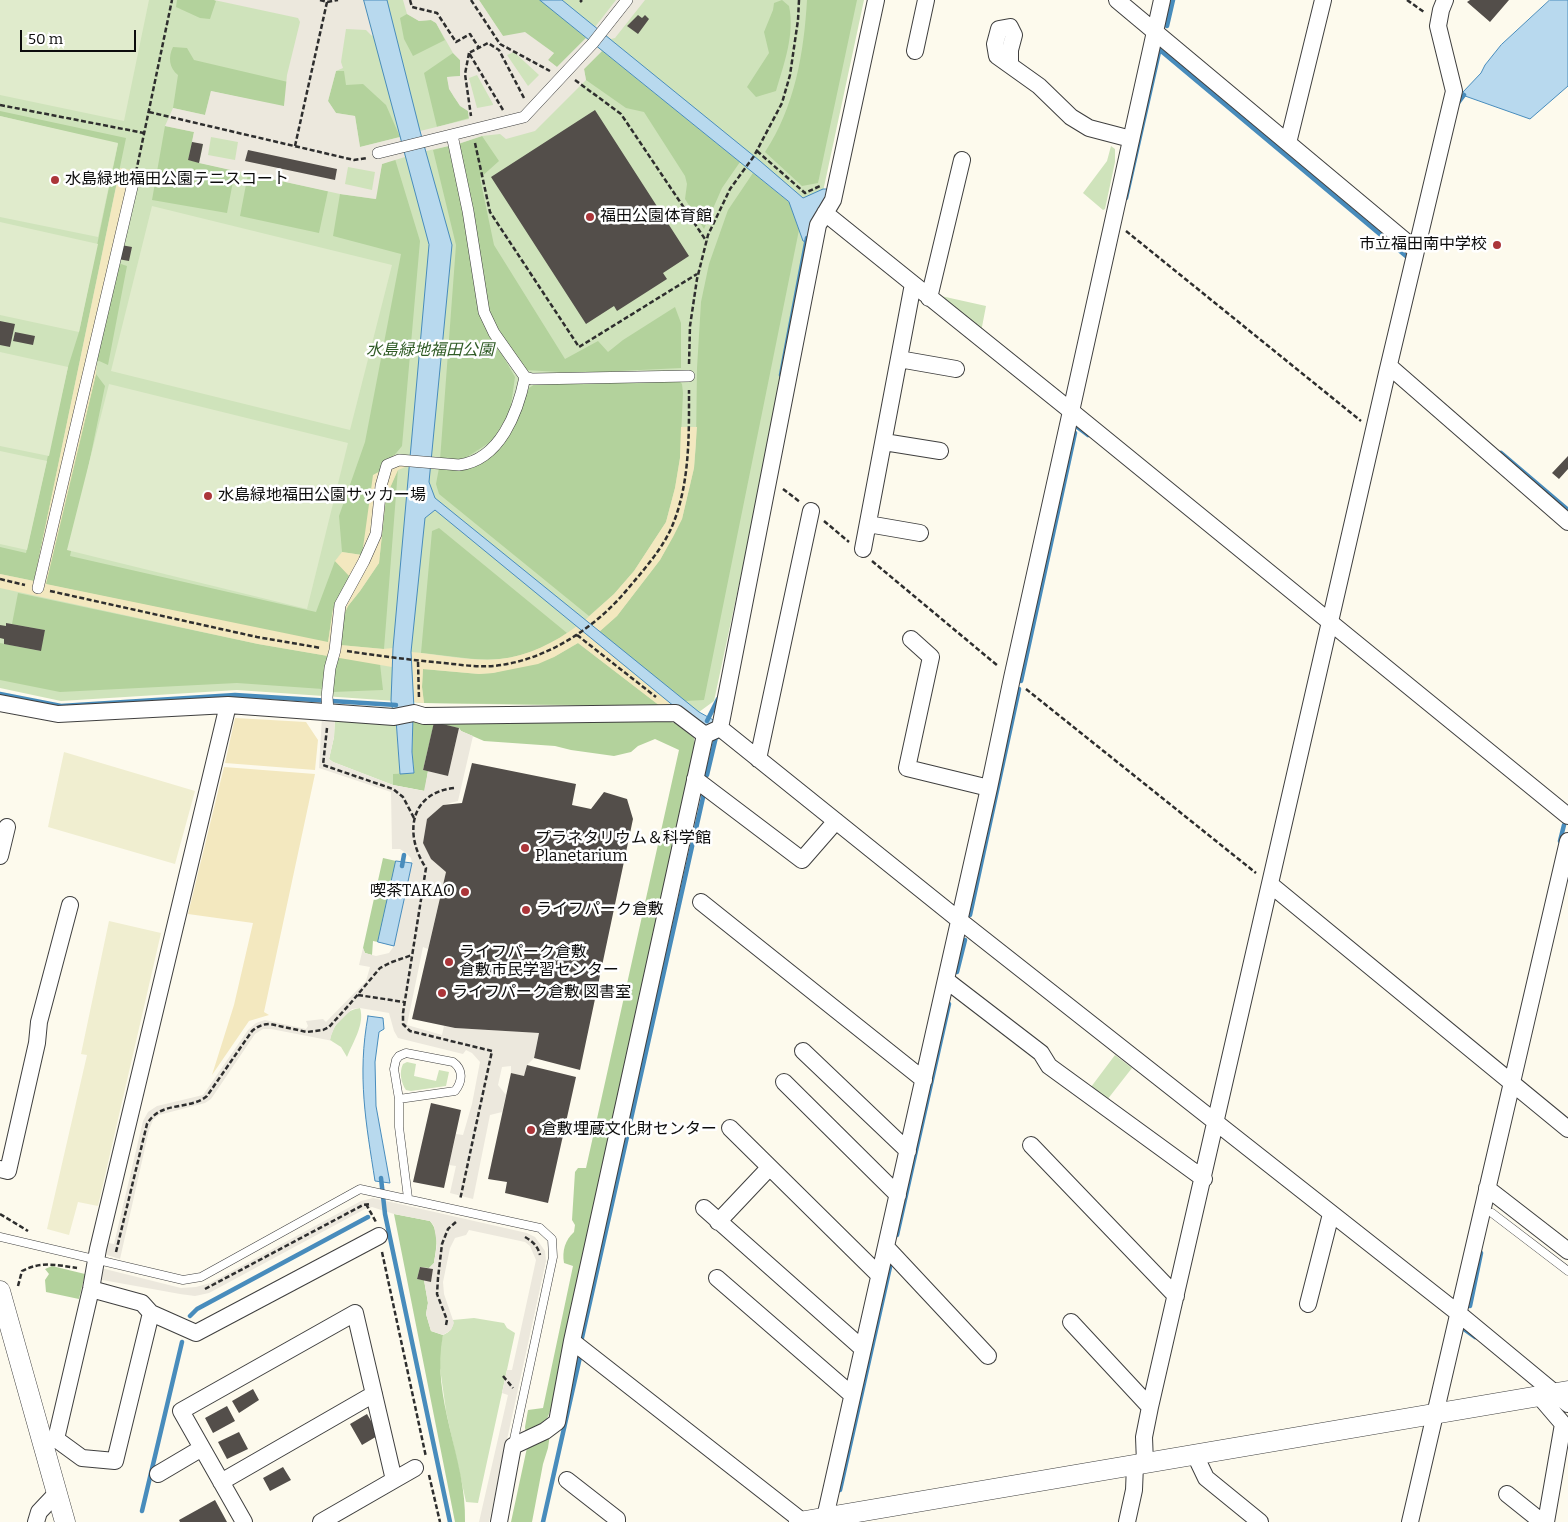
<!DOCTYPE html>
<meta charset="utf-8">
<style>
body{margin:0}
#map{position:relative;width:1568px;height:1522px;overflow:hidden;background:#fdfaed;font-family:Bitter,serif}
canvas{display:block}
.scale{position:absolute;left:20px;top:30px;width:116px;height:22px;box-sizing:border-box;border:2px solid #0c0c0c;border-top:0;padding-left:6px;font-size:15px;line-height:18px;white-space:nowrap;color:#0c0c0c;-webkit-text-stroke:4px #fff;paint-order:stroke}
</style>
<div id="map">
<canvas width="1568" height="1522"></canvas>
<div class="scale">50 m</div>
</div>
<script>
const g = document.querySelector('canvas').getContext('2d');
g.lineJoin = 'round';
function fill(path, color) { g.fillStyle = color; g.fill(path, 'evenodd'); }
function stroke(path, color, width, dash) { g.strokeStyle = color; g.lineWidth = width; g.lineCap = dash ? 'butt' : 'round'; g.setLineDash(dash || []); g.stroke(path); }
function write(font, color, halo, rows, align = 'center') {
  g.font = font + ' Bitter,"Noto Sans JP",serif'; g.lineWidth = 5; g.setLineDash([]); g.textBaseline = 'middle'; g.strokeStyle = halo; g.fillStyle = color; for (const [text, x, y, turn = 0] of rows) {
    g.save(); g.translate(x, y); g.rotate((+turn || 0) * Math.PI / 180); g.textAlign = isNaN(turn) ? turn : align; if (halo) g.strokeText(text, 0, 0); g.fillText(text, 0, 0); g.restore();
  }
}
fill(new Path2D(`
 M64 752 195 791 175 864 48 827Z
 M109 921 161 933 98 1206 78 1202 69 1235 47 1229 87 1055 81 1054Z`), '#f0eed0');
fill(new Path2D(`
 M0 0H864L714 701 699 712 650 707 424 703 237 690 61 701 0 688Z
 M1111 146 1115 149V162L1105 209 1103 210 1083 193 1107 161Z
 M941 296 986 306 981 332Z
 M335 717 396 719 400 774H393V785L333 762 329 759 334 737Z
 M360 1008C365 1024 353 1042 347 1057L341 1047 330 1040C333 1024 345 1010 360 1008Z
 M1115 1055 1132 1068 1107 1100 1091 1087Z
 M407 1062 416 1064 414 1076 436 1081 439 1070 449 1072 446 1086 411 1091 406 1090C401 1083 399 1072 403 1064Z
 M474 1318 504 1323 507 1328 515 1333 478 1503 466 1502 446 1411 440 1368 439 1353 443 1335C450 1332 454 1327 453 1320Z`), '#cfe3bb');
fill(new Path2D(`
 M177 0H214L216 1 210 19 200 18 176 7Z
 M479 0H540L586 38 557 67 548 60 554 53 503 36Z
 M782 0 789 6C795 34 784 64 776 91L756 97 747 87 769 53 764 32 773 10 774 3Z
 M807 0H857L818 183 802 186 765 152C795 107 804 52 807 0Z
 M407 14 419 21 431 20 436 23 445 40 413 56 404 39 400 18Z
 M173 47 187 48 194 60 288 82 284 107 211 91 205 115 173 108 178 75C169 68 168 57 173 47Z
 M602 51 740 162 722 188 704 229 685 199 687 184 685 176 644 112 626 108 586 80 584 69Z
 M453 53 460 60V76L447 77C449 91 456 104 468 111L469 118 437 127 424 73Z
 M336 71H344L346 85 363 84 386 105 400 137 360 147 355 116 336 113 328 101Z
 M0 111 126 138 34 581 0 574V547L26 553 68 367 79 332 118 144 0 116Z
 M165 126 194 132 188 160 235 171 227 213 152 200Z
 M482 136 499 161 480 178 494 245 565 359 598 341 608 352 623 340 675 307 681 323V368L579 373 524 370 489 315 458 144Z
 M448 146 464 210 488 330 515 377 510 412 492 441 464 459 440 460 456 245 433 150Z
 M395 159 420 241 402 446 382 470 362 555 342 552 339 516 365 442 401 254 333 236 340 194 375 199 382 164Z
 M753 173 789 202 799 230 704 700 685 701 599 632 617 616 660 560 682 519 694 468 696 444 697 368 701 302 709 264 728 210Z
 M248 174 328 191 319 233 240 216Z
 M118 263 127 266 108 365 97 360Z
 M96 374 105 386 70 556 316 612 335 561 350 576 333 609 328 643 45 584Z
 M678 380 682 384 683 393 680 458 675 488 666 522 634 571 614 594 589 616 439 494 436 484 439 468 479 465 524 400 529 388 535 384Z
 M398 469 384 649 340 645V623L348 606 360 591 379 563 386 497Z
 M439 528 567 633C548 647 522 657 499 659 473 661 446 655 421 653L432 531Z
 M18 593 258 644 328 656 323 689 237 683 60 692 0 680V643L40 651 45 630 12 624Z
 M578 643 660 706 424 703 422 687 423 669 479 674 493 673 554 657Z
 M337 657 380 664 383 690 332 692Z
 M413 716 663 720 675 723 694 738 696 751 551 1409 544 1426 526 1436 525 1427 528 1410 543 1408 573 1266 564 1263C562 1251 565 1240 574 1232L575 1225 572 1220 575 1172 578 1168H586L679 750 655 739 638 746 631 752 614 756 571 750 555 746 484 741 461 731 459 728 434 723 423 770 428 771 425 791 393 785V774L414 773 412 752Z
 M383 858 396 861 378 942 373 941 372 955 365 953 363 948Z
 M394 1214 430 1221C440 1232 436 1250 434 1263L429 1268 420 1267 417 1279 424 1280 428 1303 426 1314 431 1331 443 1335C430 1398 467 1459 465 1522H455Z
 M52 1266 85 1274 79 1299 46 1292 45 1280 49 1274 45 1269Z
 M550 1434 548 1448 543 1464 532 1522H511L528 1443Z`), '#b3d29c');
fill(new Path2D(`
 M120 168 141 172 121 245 97 360 96 374 46 584 328 642 333 609 350 577 335 561 342 552 362 555 373 475 382 470 394 455H409L408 466 398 470 386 497 379 563 360 591 348 606 340 623V645L383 649 393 648 392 667 258 644 0 588V574L34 581Z
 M681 427H697L694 468 682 519 673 537 660 560 617 616 599 632 585 620 614 594 634 571 666 522 675 488 680 458Z
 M577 626 684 714 660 706 578 643 554 657 538 664 493 673 479 674 423 669 422 687 424 703 414 702 411 652C437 654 474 662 500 659 528 656 554 643 577 626Z
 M235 718 306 722 318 740 315 770 225 763Z
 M224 767 315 774 264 1012 269 1015 249 1021 212 1075 234 1005 253 923 188 914Z`), '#f3e8bf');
fill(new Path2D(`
 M0 0H149L124 121 0 95Z
 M0 116 118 143 98 237 0 217Z
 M152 206 392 265 350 430 111 371Z
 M0 222 98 244 79 332 0 315Z
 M0 352 68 367 49 456 0 446Z
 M109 384 348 443 307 609 67 550Z
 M0 451 47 461 27 550 0 544Z`), '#e0ebcc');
fill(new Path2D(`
 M214 0H364L373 35 372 36 366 30 346 29 341 62 343 68 336 71 328 101 336 113 355 116 360 147 400 137 405 157 382 164 376 199 340 194 199 163 203 145 192 142 194 132 165 126 173 108 205 115 211 91 284 106 287 75 300 22 298 18ZM211 137 238 142 235 160 208 155ZM348 167 375 172 372 190 345 184Z
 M403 0H479L503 36 525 32 554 53 548 60 557 67 586 38 602 51 584 69 586 80 535 131 506 139 500 134 482 136 458 144 426 151 420 131 469 119 468 111 460 106 449 89 447 77 460 76V60L453 53 436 23 431 20 419 21 407 14ZM514 52 539 75 528 86 507 55ZM477 75 493 104V105L477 108 469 78Z
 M616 0H645L615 38 611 39 595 27Z
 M322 716 335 717 334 737 329 759 333 762 393 785 424 791 428 771 448 776 459 728 461 731 473 736 458 801 443 805 427 820 423 843 446 872 428 949 423 947 407 1025 442 1035 444 1026 455 1028 539 1033 534 1058 527 1065 524 1076 511 1073V1066L502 1067 498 1085 506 1095 502 1112 490 1115 473 1199 450 1193 456 1166 449 1165 456 1134 463 1135 472 1104 480 1062 472 1053 466 1050 463 1054 398 1038 394 1031 389 1013 360 1008 352 1009 335 1026 331 1036 330 1040 333 1041 271 1029H263L255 1034 211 1099 205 1103 159 1115 153 1120 149 1130 120 1259 107 1255 104 1245 106 1238 108 1243 114 1244 143 1121 148 1112 157 1106 203 1095 248 1030 256 1023 265 1020 306 1029 308 1026 306 1021 323 1019 326 1022 366 981 370 967 359 965 363 948 365 953 376 956 389 953 394 946 412 863 411 858 406 853 400 849H392L391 792 319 768Z
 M373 1198 527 1233 535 1237 545 1251 546 1261 489 1522H479L508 1395 502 1393 507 1370H512L536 1260 530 1246 525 1242 469 1230 466 1235 455 1238 450 1248 443 1282 444 1294 454 1323 451 1330 443 1335 431 1331 426 1314 428 1303 424 1280 431 1281 433 1269 429 1268 434 1263 437 1244 434 1226 430 1221 394 1214 372 1207 365 1209 209 1293 195 1296 180 1294 97 1279 100 1270 105 1269 181 1288 196 1287 210 1283 361 1201Z`), '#ece8dd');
const water = new Path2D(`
 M364 0H387L420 131 452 245 429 482 435 498 699 712 717 722 703 730 435 510 425 518 411 652 414 708 393 712 391 701 393 648 429 245Z
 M540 0H562L760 161 803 198 823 189H829L812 243 803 241 789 202Z
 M1550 0H1568V86L1530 119 1465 96 1463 92 1481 73 1485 65 1501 45Z
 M413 716 412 752 414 773 400 774 396 719Z
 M396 861 412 863 394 946 378 942Z
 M368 1016 383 1018 384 1029 379 1032 375 1062 376 1106 390 1183 375 1181C366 1123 357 1076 368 1016Z`);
fill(water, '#b8d9ee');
stroke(water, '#488cbc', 1);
stroke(new Path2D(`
 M1167 26 1173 0
 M1160 50 1406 256
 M1458 103 1464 95
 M1126 198 1159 52
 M781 375 807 238
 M1076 426 1088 435
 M1501 453 1568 510
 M1021 681 1075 433
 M0 694 61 706 235 695 396 705
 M707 721 718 699
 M707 775 716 737H718
 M1560 841 1564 825
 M402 866 404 855
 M970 915 1019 689
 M957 972 965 940
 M381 1178 385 1214 450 1522
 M897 1235 949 1004
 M1470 1306 1481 1253
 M190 1316 197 1309 368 1217
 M1460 1329 1461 1327 1475 1337
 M581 1342 704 793
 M840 1490 890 1267
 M142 1511 182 1342
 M543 1522 580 1357`), '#488cbc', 4.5);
fill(new Path2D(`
 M1470 0H1509L1490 22 1467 2Z
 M638 15 642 18 645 15 649 19 638 34 627 26Z
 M595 110 689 256 663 273 667 279 617 311 614 306 586 324 491 177Z
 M192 142 203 144 199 163 188 160Z
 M248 150 337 169 335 180 245 161Z
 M121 245 132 247 129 261 118 259Z
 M0 321 15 324 10 347 0 345Z
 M15 332 35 336 33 345 13 341Z
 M1568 456V469L1559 479 1552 473Z
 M6 623 45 630 41 651 4 644V639L0 638V625L6 626Z
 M434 722 459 728 448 776 423 770Z
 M472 763 576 784 572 805 591 809 604 792 627 799 633 819 580 1070 534 1058 539 1033 455 1028 412 1019 446 872 431 859 423 843 427 819 443 805 462 803Z
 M527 1065 576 1077 548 1203 505 1193 507 1182 488 1179 511 1073 524 1076Z
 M431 1103 461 1110 444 1188 413 1182Z
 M420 1267 433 1269 431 1282 417 1279Z
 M253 1389 259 1400 239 1413 232 1401Z
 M227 1406 235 1421 213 1433 205 1418Z
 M367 1414 379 1435 362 1445 350 1424Z
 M239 1432 248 1449 227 1459 218 1442Z
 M283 1467 291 1480 270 1491 263 1478Z
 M215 1500 227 1522H180L179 1520Z`), '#534e4a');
const service = new Path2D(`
 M399 1099 455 1091C463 1081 463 1069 453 1062L406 1053 399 1056 396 1060 394 1069 399 1099V1127L408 1198
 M1492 1213 1568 1271
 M0 1237 183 1280 201 1277 360 1189 540 1228 552 1239 553 1257 513 1444`);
const pedestrian = new Path2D(`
 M452 135 468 211 484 312 494 333 525 377 532 379 689 376
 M378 153 524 117 593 43 627 0
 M38 588 133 183
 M328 712 327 697 330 668 335 650 340 605 364 561 376 534 381 486 387 465 399 460 459 465C500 460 518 412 525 377`);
const minor = new Path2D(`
 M1117 0 1416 250
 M915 51 926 0
 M1010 64V50L1014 35 1010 27 999 29 995 44 997 56 1039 86 1071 117 1089 128 1131 139
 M1288 143 1323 0
 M825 213 1071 411 1568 816
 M929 298 962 160
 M899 359 956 369
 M1389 366 1568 522
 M884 442 940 451
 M868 524 920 533
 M863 549 913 284
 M911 639 931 657 907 768 989 788
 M0 703 58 714 228 705 394 717 414 713 424 716 676 713 705 735
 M720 728 959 920 1458 1313 1568 1404
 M758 759 811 511
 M695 779 802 860 836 821
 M0 856 7 827
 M1271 885 1568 1129
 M701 902 924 1080
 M946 980 1041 1053 1049 1066 1204 1179
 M803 1051 908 1151
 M784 1082 898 1195
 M730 1128 879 1275
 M1031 1145 1176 1296
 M0 1169 8 1171 37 1043 39 1022 70 905
 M1487 1188 1568 1251
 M704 1208 863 1349
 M718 1222 769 1168
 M886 1247 988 1356
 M717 1278 852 1395
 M91 1289 142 1303 151 1313 196 1333 379 1236
 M1308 1304 1331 1214
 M1071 1322 1150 1407
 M572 1341 802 1521
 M1539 1396 1563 1424 1546 1522
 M56 1439 82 1458 115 1461 151 1313
 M43 1443 56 1439 91 1289 98 1249 228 705
 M1195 1455 1206 1478 1260 1522
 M1145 1463 1144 1437 1150 1407 1387 373 1454 91 1438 26 1441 10 1445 0
 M158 1474 202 1448
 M394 1480 415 1468
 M567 1480 617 1519V1522
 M221 1482 374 1394
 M1507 1494 1542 1522
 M36 1522 39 1512 56 1494
 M244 1522 181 1411 355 1313 394 1480 321 1522
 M499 1522 513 1446 545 1431 557 1422 572 1341 705 735 720 728 818 225 833 200 876 0
 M824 1522 989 788 1012 678 1162 0
 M1127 1522 1134 1490 1135 1465
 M1410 1522 1568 841`);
const tertiary = new Path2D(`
 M0 1291 65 1522
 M799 1522 1568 1391`);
stroke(service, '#3f3f3f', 9);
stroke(pedestrian, '#3f3f3f', 12);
stroke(minor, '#3f3f3f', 18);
stroke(tertiary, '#3f3f3f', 21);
stroke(new Path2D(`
 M320 0 327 2 338 0
 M410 0 412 7 437 13 456 42 470 34 479 48
 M471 0 500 44 550 71
 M1407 0 1424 12
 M580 2 582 0
 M469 53 465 74 471 116
 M575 80 621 114 707 242
 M0 105 144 133
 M503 110 469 53 488 43 499 50 524 98
 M149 112 354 160 367 158
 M475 143 490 212 579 347 697 274
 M295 146 327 2
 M757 151 805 193 820 186
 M136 172 172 0
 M1126 231 1361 421
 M689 364 690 326 697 279 708 235 730 189 754 156 782 103 790 75 798 20 799 0
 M783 489 800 502
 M824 521 849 542
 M872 561 998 666
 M0 579 25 585
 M50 591 257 637 321 648
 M577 635 656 697
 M347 651C379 656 411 660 444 663 463 665 482 668 501 665 543 659 585 634 615 603 623 595 630 586 637 578 651 561 665 544 673 524 690 482 689 434 689 390
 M418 662 419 699
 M1026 689 1256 873
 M327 728 323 765 393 789 403 797 414 818
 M454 788C409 793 404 835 426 868L403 1013V1024L410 1031 492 1051 460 1200
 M358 995 404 1002
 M366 1204 376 1222
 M0 1214 28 1231
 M525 1237C532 1241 538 1246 540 1255
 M116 1252 147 1124C161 1100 189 1111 207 1096L252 1031C258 1026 263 1024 270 1024L307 1032 323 1030 329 1027 349 1005 380 968 392 962 412 955
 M382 1252 426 1457
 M18 1286 22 1271C41 1261 57 1265 77 1268
 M205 1289 363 1205 370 1204
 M446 1325 447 1320 437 1294 438 1278 442 1244 448 1229 457 1221
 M503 1376 513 1388
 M429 1475 440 1522`), '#2e2e2e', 2.5, [5, 2.5]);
stroke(service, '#fff', 8);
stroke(pedestrian, '#fff', 11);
stroke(minor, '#fff', 16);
stroke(tertiary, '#fff', 20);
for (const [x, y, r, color] of [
 [55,180,5,"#ab3539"],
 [590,217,5,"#ab3539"],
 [1497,245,5,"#ab3539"],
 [208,496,5,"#ab3539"],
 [525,848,5,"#ab3539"],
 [465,892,5,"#ab3539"],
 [526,910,5,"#ab3539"],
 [449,962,5,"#ab3539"],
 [442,993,5,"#ab3539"],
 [531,1130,5,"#ab3539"]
]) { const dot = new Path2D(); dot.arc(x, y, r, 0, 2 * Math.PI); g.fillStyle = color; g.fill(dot); stroke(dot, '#fff', 2); }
write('16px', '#0c0c0c', '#fff', [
 ["水島緑地福田公園テニスコート",65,180],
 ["福田公園体育館",600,217],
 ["市立福田南中学校",1487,245,"right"],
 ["水島緑地福田公園サッカー場",218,496],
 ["プラネタリウム＆科学館",535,839],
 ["Planetarium",535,857],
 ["喫茶TAKAO",455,892,"right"],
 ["ライフパーク倉敷",536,910],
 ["ライフパーク倉敷",459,953],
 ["倉敷市民学習センター",459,971],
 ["ライフパーク倉敷 図書室",452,993],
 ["倉敷埋蔵文化財センター",541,1130]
], 'left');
write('italic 16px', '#2f5b25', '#fff', [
 ["水島緑地福田公園",430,351]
]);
</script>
